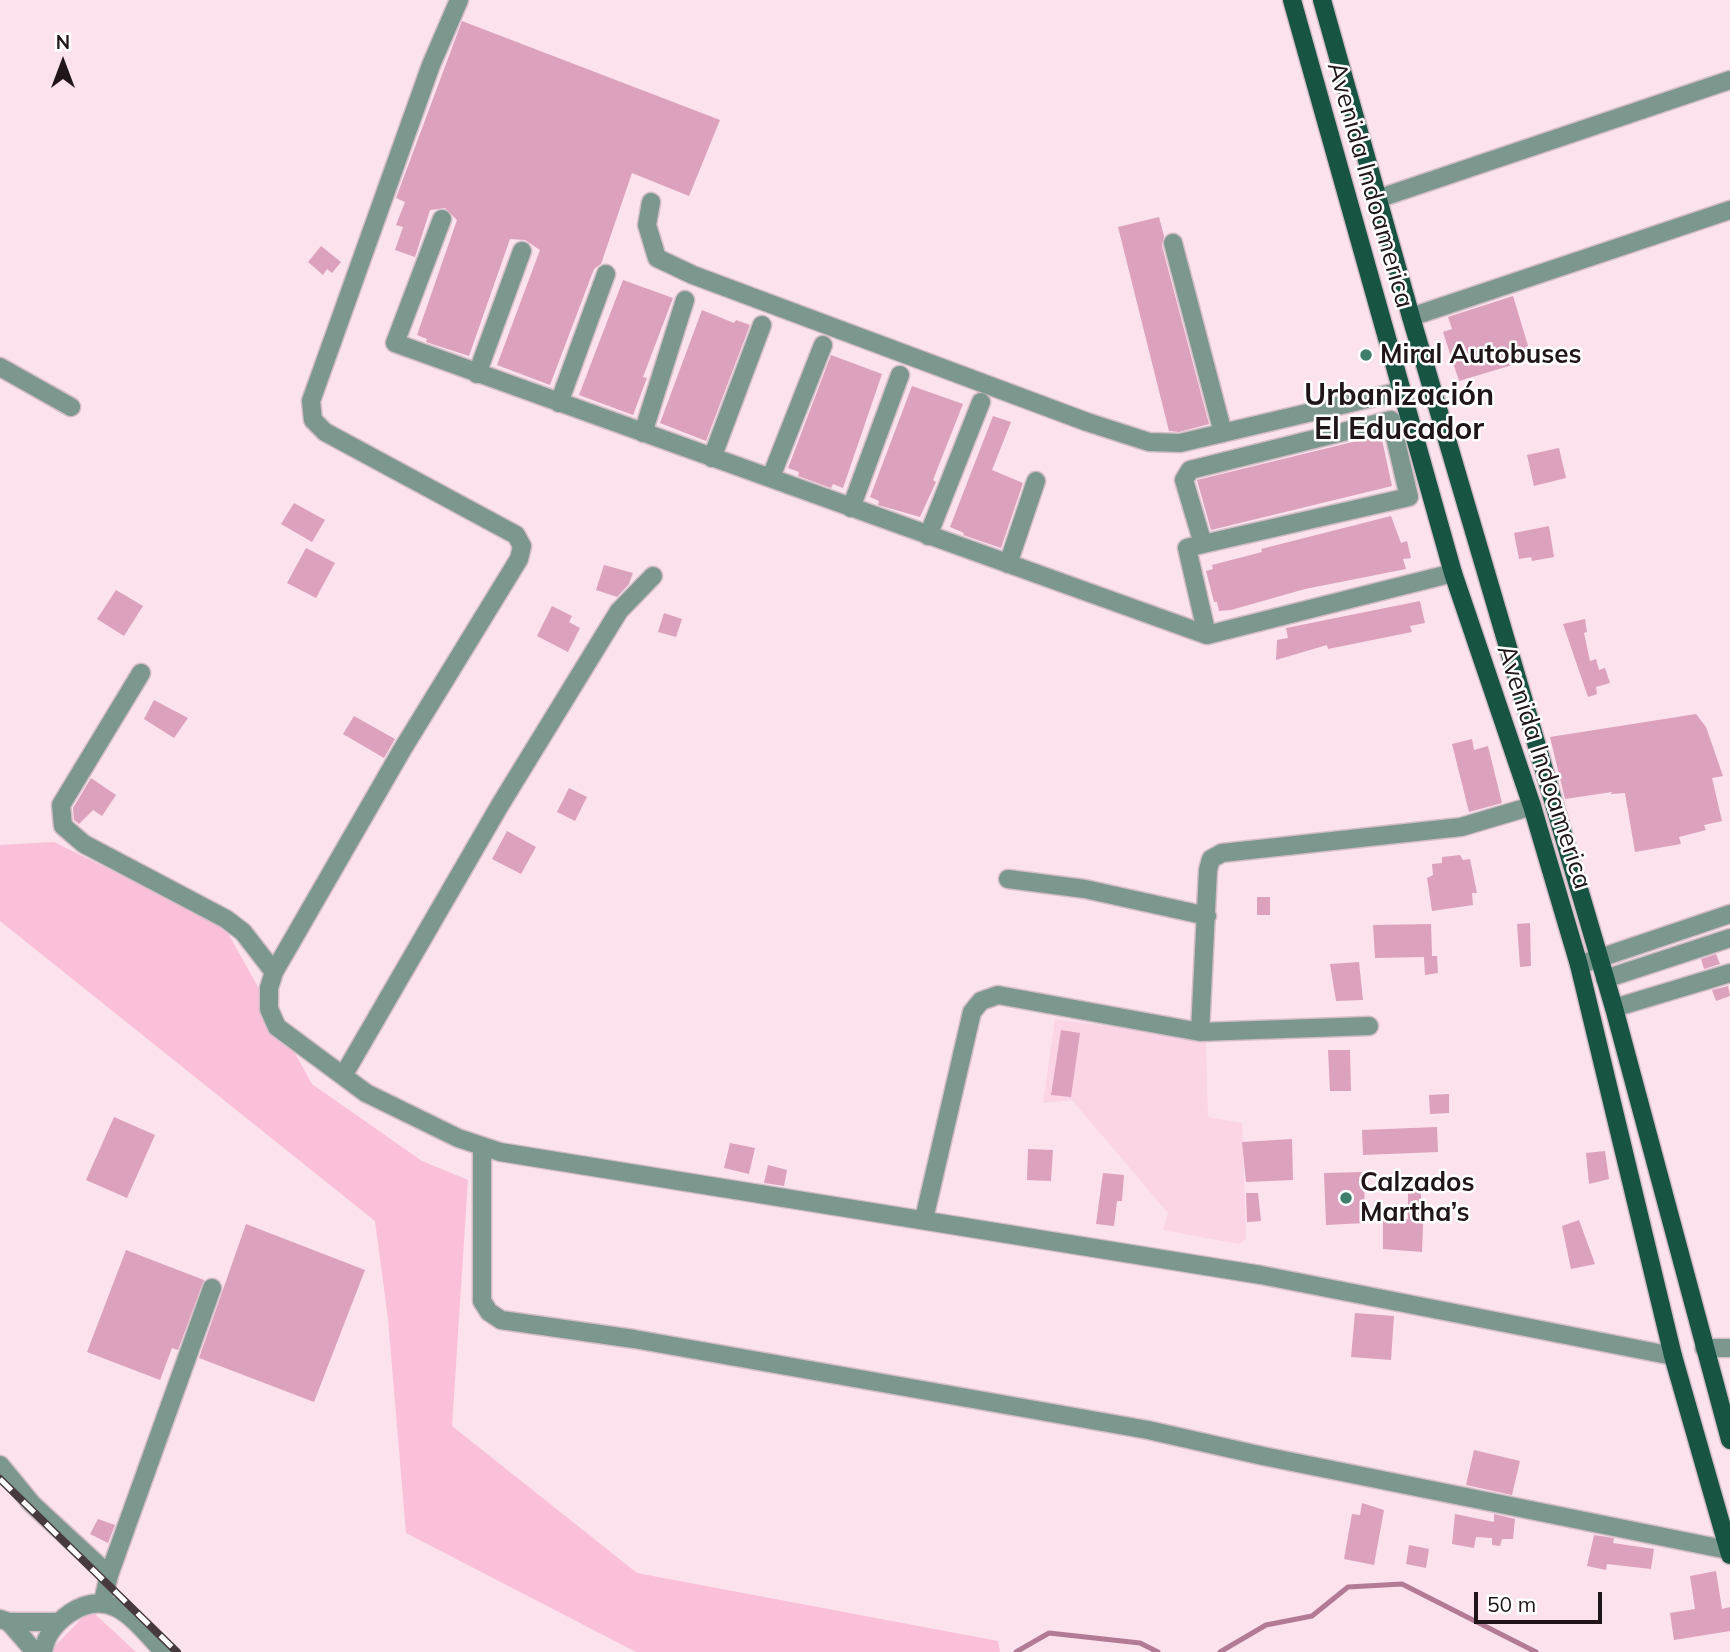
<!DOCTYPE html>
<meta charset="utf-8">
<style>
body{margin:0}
#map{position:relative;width:1730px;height:1652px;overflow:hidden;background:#fbe2ed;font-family:Mulish,sans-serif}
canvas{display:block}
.north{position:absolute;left:28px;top:28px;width:70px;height:70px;-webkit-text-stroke:5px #fff;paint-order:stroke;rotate:0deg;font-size:19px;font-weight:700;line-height:28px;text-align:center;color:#20161a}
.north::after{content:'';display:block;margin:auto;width:24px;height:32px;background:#20161a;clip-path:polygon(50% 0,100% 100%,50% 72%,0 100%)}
.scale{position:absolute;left:1474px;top:1592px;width:128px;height:32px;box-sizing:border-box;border:4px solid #20161a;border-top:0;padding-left:9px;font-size:21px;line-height:24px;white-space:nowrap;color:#20161a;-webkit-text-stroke:5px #fff;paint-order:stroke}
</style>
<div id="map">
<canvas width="1730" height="1652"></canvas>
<div class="north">N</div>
<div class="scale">50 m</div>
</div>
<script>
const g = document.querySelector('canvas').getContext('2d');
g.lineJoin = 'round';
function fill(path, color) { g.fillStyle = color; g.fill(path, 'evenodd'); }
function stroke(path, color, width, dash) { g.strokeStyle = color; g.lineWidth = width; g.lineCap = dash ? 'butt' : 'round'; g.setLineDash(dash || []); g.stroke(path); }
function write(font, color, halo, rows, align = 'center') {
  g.font = font + ' Mulish,sans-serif'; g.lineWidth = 5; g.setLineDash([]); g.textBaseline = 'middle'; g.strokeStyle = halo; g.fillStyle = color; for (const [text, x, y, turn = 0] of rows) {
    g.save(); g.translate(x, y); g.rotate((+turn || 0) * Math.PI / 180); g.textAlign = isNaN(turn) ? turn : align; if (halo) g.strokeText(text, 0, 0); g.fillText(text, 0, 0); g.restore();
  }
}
fill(new Path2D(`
 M1055 1019 1206 1040 1208 1117 1242 1123 1246 1239 1239 1244 1163 1230 1168 1213 1072 1100 1043 1103Z`), '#fbd4e5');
fill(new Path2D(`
 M54 842 224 926 312 1084 422 1161 468 1180 452 1426 637 1573 998 1641 1000 1652H636L406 1533 388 1319 375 1221 0 921V845Z
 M95 1614 136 1652H49L85 1615Z`), '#fac0d9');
stroke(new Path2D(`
 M1016 1652 1049 1633 1140 1643 1158 1652
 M1220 1652 1266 1625 1312 1616 1348 1587 1402 1584 1536 1652`), '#b37a95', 5);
fill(new Path2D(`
 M462 21 720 120 689 196 632 173 601 264 594 269 550 385 497 365 540 250 525 240 510 239 469 356 426 342 427 339 417 335 457 220 445 208 430 210 415 257 395 250 403 227 396 225 405 202 396 198Z
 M1159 217 1164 236 1162 246 1209 424 1179 432 1169 431 1118 227Z
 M321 246 341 262 332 273 327 269 323 275 308 262Z
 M623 280 673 298 643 377 647 378 633 415 579 395Z
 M1513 296 1532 359 1459 381 1443 332 1452 329 1448 317Z
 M702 310 734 323 736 320 750 325 706 441 660 423Z
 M831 355 882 374 843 488 833 484 831 488 798 476 799 472 788 468Z
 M912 386 963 404 933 480 936 482 920 517 878 505 879 501 870 497Z
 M993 416 1011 422 992 470 1023 483 1001 548 963 535 964 533 950 527Z
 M1381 435 1392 486 1211 530 1197 480Z
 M1559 448 1566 478 1534 486 1527 455Z
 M294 503 325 520 312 542 281 524Z
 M1391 516 1401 543 1407 541 1411 558 1403 559 1406 569 1305 589 1231 610 1219 611 1217 602H1214L1206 571 1213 569 1212 565 1262 552 1261 549Z
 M1549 526 1554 557 1532 561 1531 557 1519 559 1514 533Z
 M306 548 335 563 316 598 287 583Z
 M604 565 633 573 629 584 617 597 596 590Z
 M116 590 143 606 124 636 97 619Z
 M1420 601 1425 623 1410 626 1412 632 1328 649 1327 645 1276 660 1277 640 1288 638 1286 628Z
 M552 606 572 616 569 622 580 628 568 652 537 636Z
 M664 613 682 619 676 637 658 632Z
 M1585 619 1587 632 1584 633 1590 661 1596 659 1599 670 1605 668 1610 683 1596 687 1597 694 1588 697 1563 624Z
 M154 700 188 718 174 738 144 719Z
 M1696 714 1706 727 1723 776 1712 778 1722 821 1704 825 1706 830 1679 837 1681 844 1635 852 1625 793 1611 794 1612 792 1565 799 1550 737Z
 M354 716 395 739 384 758 343 734Z
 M1472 739 1474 750 1488 746 1502 803 1469 812 1452 744Z
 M91 778 116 795 102 816 93 810 79 824 74 820 73 808Z
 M569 788 587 797 575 821 557 812Z
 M507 831 536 847 521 874 492 859Z
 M1460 855 1463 860 1470 859 1477 893H1472L1473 905 1432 911 1427 878 1433 875 1432 864 1442 863V857Z
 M1257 897H1270V915H1257Z
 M1530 923 1531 966 1520 967 1517 924Z
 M1431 924 1432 956H1437L1438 973 1425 975 1424 957 1375 958 1373 925Z
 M1716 954 1720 964 1704 969 1701 959Z
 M1359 962 1363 1000 1336 1001 1330 964Z
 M1728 986 1730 996 1716 1001 1712 990Z
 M1061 1030 1080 1033 1071 1097 1051 1095Z
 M1328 1050H1350L1351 1091H1330Z
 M1449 1094V1113L1430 1114 1429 1095Z
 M114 1117 155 1135 127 1198 86 1180Z
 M1437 1127 1438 1152 1363 1155 1362 1130Z
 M1292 1139 1293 1180 1246 1182 1242 1142Z
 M730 1143 755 1148 749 1174 724 1168Z
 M1028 1149 1053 1150 1051 1181 1027 1180Z
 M1605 1151 1609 1179 1589 1184 1586 1153Z
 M768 1165 787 1170 784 1186 764 1183Z
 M1364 1172 1365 1223 1326 1225 1324 1173Z
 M1103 1173 1124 1175 1122 1201H1117L1114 1226 1096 1224Z
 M1408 1186H1421V1199H1424L1422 1252 1383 1249V1220L1408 1219Z
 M1246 1193H1258L1261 1221 1247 1222Z
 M1579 1220 1595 1264 1571 1269 1562 1226Z
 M246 1224 365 1270 314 1402 199 1358Z
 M126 1250 204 1280 178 1350 172 1348 160 1380 87 1352Z
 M1355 1313 1394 1316 1391 1360 1351 1357Z
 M1474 1450 1520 1461 1512 1495 1466 1485Z
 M1362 1503 1384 1510 1374 1565 1344 1559 1352 1514 1360 1515Z
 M1455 1514 1494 1522V1514L1515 1519 1513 1539H1502L1500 1546 1492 1545V1538L1476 1537 1474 1548 1452 1544Z
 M98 1519 115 1525 108 1543 90 1534Z
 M1594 1535 1614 1538 1613 1543 1654 1549 1651 1569 1607 1564 1606 1570 1587 1566Z
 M1409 1545 1429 1549 1426 1568 1406 1564Z
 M1716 1571 1722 1609 1730 1607V1631L1674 1640 1670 1613 1695 1609 1690 1576Z`), '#dca1bc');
const minor = new Path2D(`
 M459 0 431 65 311 401 313 420 325 432 516 535 522 546 519 559 402 750 274 972 269 988V1009L277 1027 366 1093 458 1138 500 1152 1261 1275 1673 1356
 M1377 199 1730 80
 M651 202 647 225 657 258 693 275 1087 422 1149 442 1180 443 1401 391
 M442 219 395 343 1207 635 1453 573
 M1173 243 1223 433
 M1411 317 1730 210
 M0 367 71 407
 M477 374 522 251
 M559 403 606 274
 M643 433 685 300
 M712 458 762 325
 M771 477 823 345
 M851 508 900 375
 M928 536 981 402
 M1203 544 1184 480 1190 470 1391 420 1409 497 1203 544 1187 548 1207 635
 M1008 564 1036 481
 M141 673 61 805 63 826 84 844 226 919 243 932 274 972
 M1008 879 1085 889 1207 916
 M1579 965 1730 914
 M1605 979 1730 938
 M1614 1008 1730 973
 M1200 1032 1369 1026
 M343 1076 500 805 619 611 653 576
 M482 1146V1301L489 1312 501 1320 634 1339 1148 1430 1263 1456 1728 1550
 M924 1219 972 1012 981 1001 998 995 1200 1032 1208 870 1211 859 1222 853 1461 827 1532 806
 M1704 1348H1730
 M0 1465 32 1504 109 1575 103 1601
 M109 1575 212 1288
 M0 1619 9 1622H57
 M9 1622 35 1652
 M43 1652C46 1634 56 1623 70 1613 112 1585 136 1623 164 1652`);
const major = new Path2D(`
 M1292 0 1453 573 1532 806 1579 965 1673 1356 1730 1555
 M1322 0 1411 317 1614 1008 1730 1440`);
stroke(minor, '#d4bdc7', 21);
stroke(major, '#d4bdc7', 21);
stroke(minor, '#7b978e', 18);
stroke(major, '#185444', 18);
const rail = new Path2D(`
 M0 1479 177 1652`);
stroke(rail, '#473a3f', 8);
stroke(rail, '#fff', 5, [16]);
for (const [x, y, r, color] of [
 [1366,355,7,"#3e7d6b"],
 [1346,1198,7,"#3e7d6b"]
]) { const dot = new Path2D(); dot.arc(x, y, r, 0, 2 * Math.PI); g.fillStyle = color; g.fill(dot); stroke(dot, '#fff', 2.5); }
write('26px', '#20161a', '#fff', [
 ["Avenida Indoamerica",1370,185,74],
 ["Avenida Indoamerica",1544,767,72]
]);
write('bold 26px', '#20161a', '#fff', [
 ["Miral Autobuses",1380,355],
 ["Calzados",1360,1183],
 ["Martha’s",1360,1213]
], 'left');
write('bold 30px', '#20161a', '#fff', [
 ["Urbanización",1399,396],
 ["El Educador",1399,430]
]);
</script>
